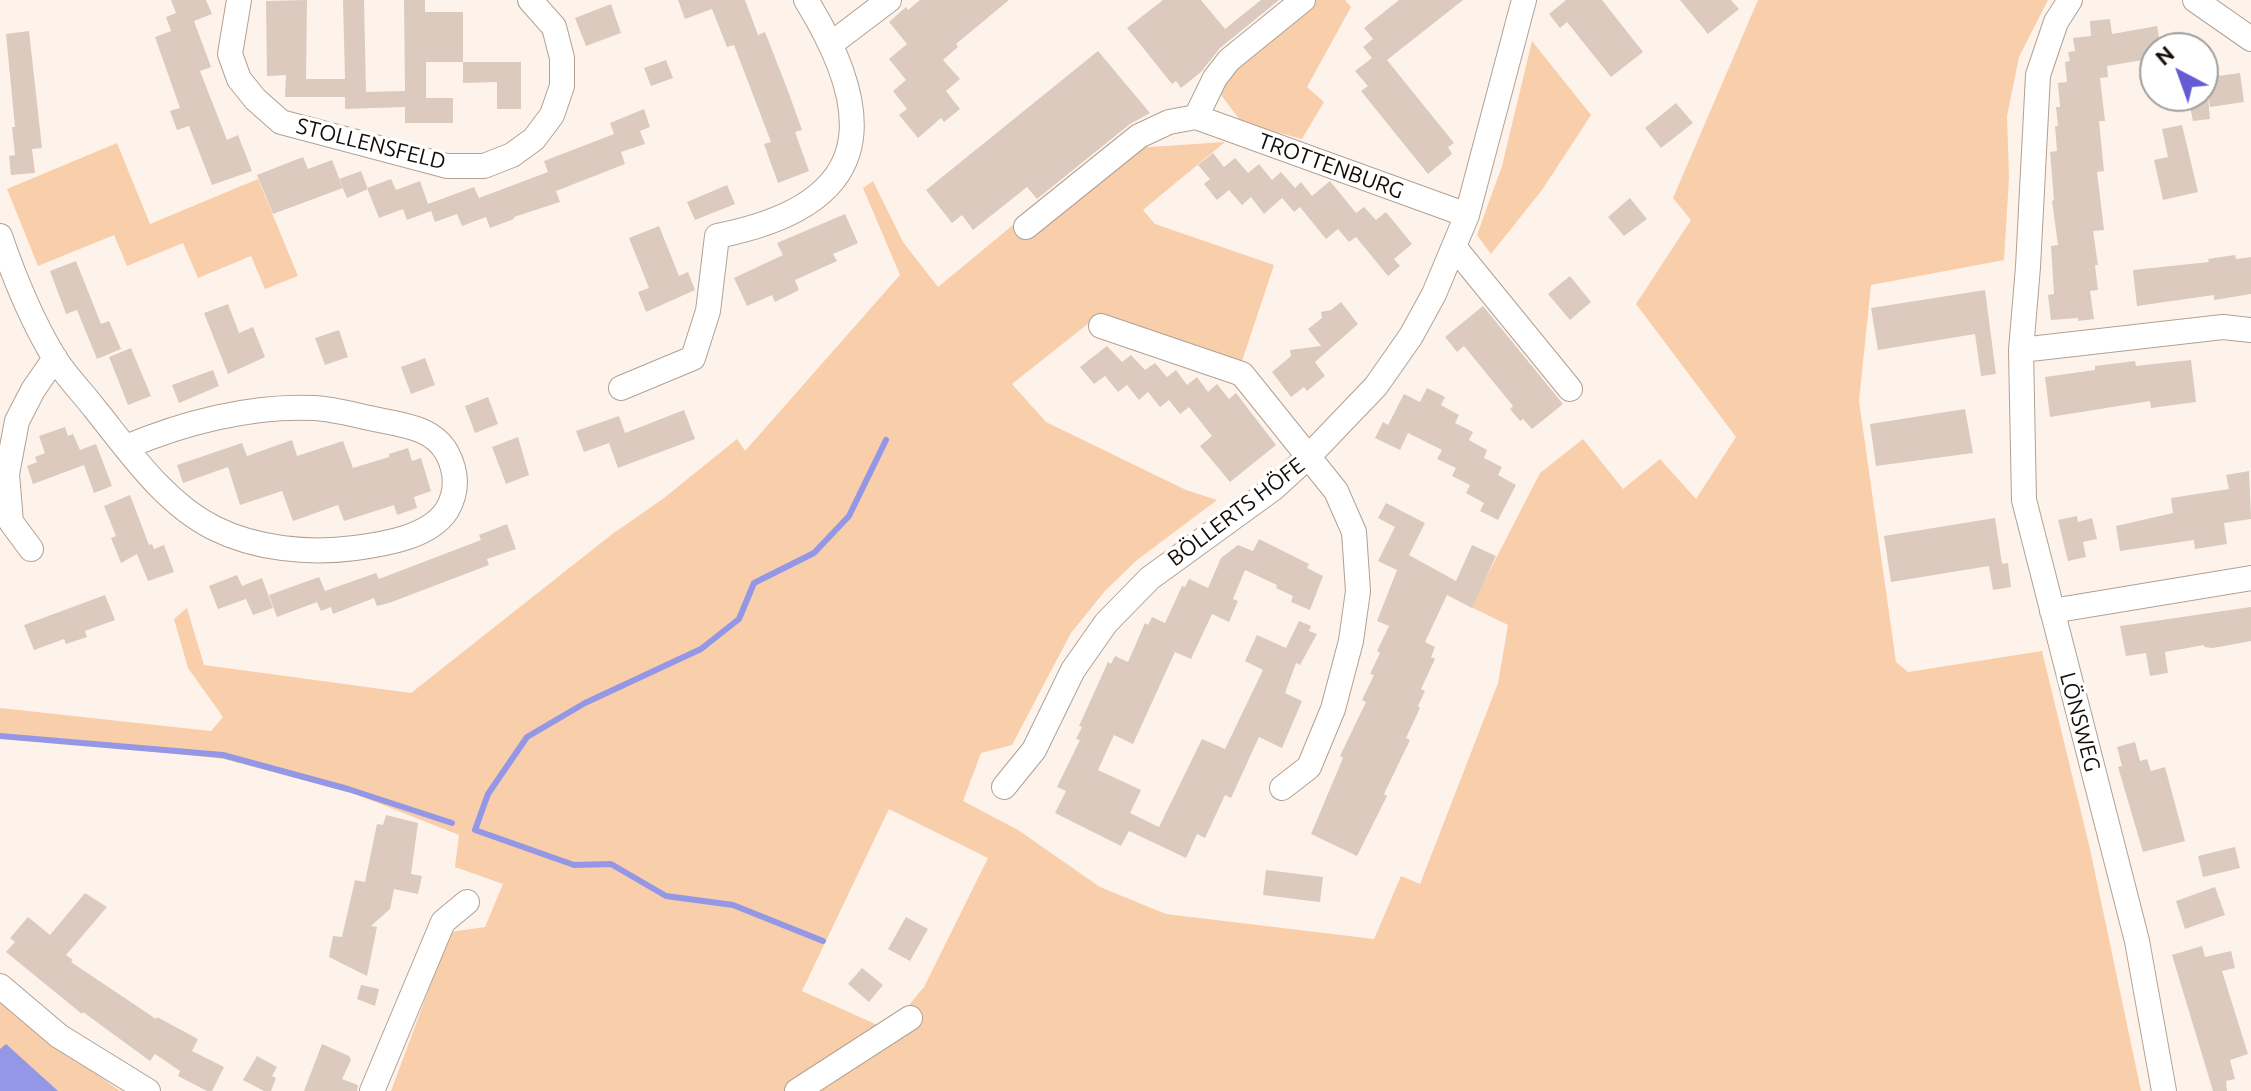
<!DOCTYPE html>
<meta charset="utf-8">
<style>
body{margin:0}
#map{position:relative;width:2251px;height:1091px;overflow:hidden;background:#fef3eb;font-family:Ubuntu,sans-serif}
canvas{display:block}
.north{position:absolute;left:2139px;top:32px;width:80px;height:80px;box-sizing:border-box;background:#fff;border:2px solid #a19f9d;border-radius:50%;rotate:319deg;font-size:22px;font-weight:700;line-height:32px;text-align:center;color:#130e09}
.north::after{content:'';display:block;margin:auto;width:28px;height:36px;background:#645cd5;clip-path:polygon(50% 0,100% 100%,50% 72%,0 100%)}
</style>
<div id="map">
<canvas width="2251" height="1091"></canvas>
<div class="north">N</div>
</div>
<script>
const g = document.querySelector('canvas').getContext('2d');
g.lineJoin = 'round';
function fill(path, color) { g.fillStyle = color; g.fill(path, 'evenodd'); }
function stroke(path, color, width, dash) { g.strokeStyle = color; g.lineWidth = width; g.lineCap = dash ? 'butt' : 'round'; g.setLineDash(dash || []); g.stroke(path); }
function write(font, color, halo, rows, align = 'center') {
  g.font = font + ' Ubuntu,sans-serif'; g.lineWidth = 7; g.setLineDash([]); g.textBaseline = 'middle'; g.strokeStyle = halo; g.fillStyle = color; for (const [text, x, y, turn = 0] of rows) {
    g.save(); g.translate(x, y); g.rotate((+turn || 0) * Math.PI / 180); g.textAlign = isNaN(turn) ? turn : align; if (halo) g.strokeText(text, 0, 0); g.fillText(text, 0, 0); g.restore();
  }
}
fill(new Path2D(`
 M1315 0H1345L1351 7 1307 87 1324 102 1302 139 1242 123 1216 88Z
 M1758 0H2048L2019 57 2007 116 2009 177 2004 260 1871 285 1859 401 1896 662 1908 672 2042 651 2090 849 2141 1091H391L450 932 485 927 503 884 455 867 459 835 355 794 224 759 0 735V708L211 731 223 717 188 668 174 619 187 608 204 665 411 693 611 535 664 498 737 439 745 451 900 275 863 188 873 181 903 242 938 287 1013 225 1021 237 1134 148 1225 142 1143 210 1155 224 1274 265 1241 364 1094 319 1012 384 1046 422 1186 490 1217 500 1137 560 1105 591 1071 633 1012 745 981 753 963 801 1018 830 1100 887 1166 914 1374 939 1401 876 1420 884 1498 683 1508 625 1471 607 1540 473 1583 439 1623 489 1660 459 1696 499 1736 437 1636 304 1691 220 1673 198ZM889 809 988 858 924 987 903 1012 882 1027 802 991Z
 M1532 41 1591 115 1542 190 1491 254 1477 235 1502 166Z
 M117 143 150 224 258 179 298 276 265 289 251 256 198 278 183 243 127 266 114 235 38 266 7 189Z
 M0 998 53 1043 120 1091H0Z`), '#f9ceab');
fill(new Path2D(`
 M6 1044 58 1091H0V1049Z`), '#9497e5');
stroke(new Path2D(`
 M0 736 223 755 348 789 452 823
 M823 941 733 905 666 896 611 864 574 865 475 830 488 794 527 737 585 703 701 649 739 619 754 583 814 553 849 516 886 440`), '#9497e5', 6);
fill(new Path2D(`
 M171 0H206L212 14 194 21 211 67 200 71 227 140 238 135 252 171 212 185 189 126 177 130 170 111 180 108 155 37 171 31 166 17 176 13Z
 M307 0 306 79H345L343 0H364L366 92 405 91 404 0H425V12H463V62H426V98H453V123H405V107L345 109V97H285L286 75 267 76 266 1Z
 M678 0H745L758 35 765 32 788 91 802 130 795 132 809 171 778 183 764 144 771 142 734 45 727 47 712 9 685 19Z
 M920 0H1009L956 44 958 47 943 60 960 79 946 91 960 109 944 122 941 118 918 138 899 115 907 109 893 91 906 80 889 59 907 44 889 22 906 7 908 10Z
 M1163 0H1201L1225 29 1261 0H1279L1220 48 1201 72 1181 88 1176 81 1172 84 1127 28Z
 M1399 0H1463L1387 60 1454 143 1448 147 1452 154 1428 174 1361 91 1368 86 1355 71 1372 58 1363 47 1373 39 1364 28Z
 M1566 0H1602L1643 52 1611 77 1567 22 1560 28 1549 14Z
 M1680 0H1731L1739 9 1708 34Z
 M611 4 621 33 586 46 575 18Z
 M2110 19 2112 34 2157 26 2161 48H2155V58L2107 66 2108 77 2100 78 2105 121H2099L2104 171 2097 172 2104 230 2093 231 2098 265H2095L2098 290 2090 291 2094 319 2078 321V318L2051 320 2048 295 2054 294 2051 246 2058 245 2052 201 2054 200 2050 152 2057 151 2055 126H2058L2056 107H2060L2058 83 2067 82 2065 62 2070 61 2068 52 2075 51 2073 38 2091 36 2090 21Z
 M29 31 42 148 32 149 35 173 11 175 9 156 15 155 12 127H15L6 34Z
 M1098 51 1150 113 1130 124 1037 199 1027 187 973 230 962 215 952 223 926 190Z
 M666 60 673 78 651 86 644 68Z
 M463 62H521V109H497V82L463 83Z
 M2240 73 2244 102 2210 107 2208 97 2210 119 2193 121 2188 97 2203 96 2207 94 2206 91 2212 90 2210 77Z
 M1676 103 1693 123 1661 148 1645 128Z
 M644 109 650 127 640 131 645 144 621 152 625 164 556 191 560 202 514 217V219L490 228 486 217 462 226 457 214 435 222 431 211 407 220 403 209 379 218 367 188 391 179 396 190 420 181 428 204 474 187 479 198 548 172 544 161 614 134 610 123Z
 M2182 125 2198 192 2163 200 2154 160 2168 157 2162 129Z
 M1213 153 1224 167 1235 158 1248 173 1259 164 1272 180 1281 172 1295 188 1301 182 1312 196 1330 181 1356 213 1364 207 1376 220 1386 212 1412 244 1394 259 1400 266 1388 276 1356 237 1349 242 1338 229 1326 239 1300 207 1294 212 1282 198 1264 214 1251 197 1242 205 1229 190 1217 200 1204 184 1210 179 1198 165Z
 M303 157 308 169 332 160 343 188 273 214 257 175Z
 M361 171 368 189 347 198 339 179Z
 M727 185 735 204 695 220 687 202Z
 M1630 198 1647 219 1624 236 1608 217Z
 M845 214 858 243 833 254 837 261 795 280 799 290 775 302 772 295 747 306 734 278 783 255 777 243Z
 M659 226 679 276 688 272 695 290 646 312 638 292 649 288 629 238Z
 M2235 255 2236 259 2251 257V294L2214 300V295L2137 306 2133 270 2209 262 2208 259Z
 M76 261 101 324 109 321 121 349 97 359 77 310 66 314 50 271Z
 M1570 276 1591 302 1570 320 1548 294Z
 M1985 290 1996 374 1981 376 1975 334 1878 350 1871 308Z
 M1341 302 1358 324 1315 362 1325 376 1307 391 1304 387 1291 397 1272 372 1291 356 1290 350 1321 346 1308 329 1322 318 1321 312 1331 310Z
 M228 304 239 333 253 327 265 357 228 374 204 313Z
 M1483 306 1563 404 1532 429 1523 419 1520 421 1510 409 1513 406 1464 346 1457 352 1445 337Z
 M339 330 348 357 325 365 315 338Z
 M1107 346 1122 362 1131 355 1145 370 1155 363 1167 377 1176 370 1187 385 1197 377 1208 392 1217 384 1229 399 1236 393 1276 445 1230 482 1200 446 1212 436 1189 407 1180 414 1169 400 1160 407 1148 392 1139 400 1127 385 1118 392 1105 376 1094 384 1080 367Z
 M131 348 151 396 128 405 109 357Z
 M425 358 435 385 411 394 401 367Z
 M2191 360 2196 402 2151 408 2150 401 2050 417 2045 377 2095 370V366L2135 361 2136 366Z
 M213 370 219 386 179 403 172 385Z
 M1427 388 1445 397 1441 405 1459 415 1455 423 1473 432 1469 440 1487 450 1484 458 1502 467 1498 475 1516 485 1498 520 1480 511 1484 503 1466 493 1470 485 1452 476 1456 468 1437 459 1442 450 1408 433 1400 450 1375 438 1383 422 1388 425 1404 394 1420 402Z
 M488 397 498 424 475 433 465 406Z
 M1965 409 1973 453 1876 466 1870 424Z
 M684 410 695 439 618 468 609 443 584 452 576 431 619 416 625 433Z
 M65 427 68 436 73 434 80 450 96 444 112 486 94 493 84 465 33 484 27 466 37 462 35 457 45 453 39 436Z
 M518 437 529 475 506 484 492 447Z
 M292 440 297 456 343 441 353 468 389 457V454L408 448 412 461 421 458 431 491 414 497 417 508 397 515 394 505 344 521 338 505 293 521 282 491 240 505 228 467 183 483 177 465 242 443 247 456Z
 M2249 471 2251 519 2224 523 2227 544 2195 549 2194 540 2120 551 2116 526 2173 513 2171 498 2229 489 2226 475Z
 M130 495 149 545 152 544 154 549 164 545 174 572 148 581 137 554 121 563 111 538 116 536 104 506Z
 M1386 503 1425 523 1409 555 1456 581 1472 545 1496 556 1472 608 1447 595 1425 642 1435 647 1431 657 1435 659 1421 689 1425 691 1418 706 1420 708 1406 738 1410 740 1384 794 1387 796 1357 856 1311 834 1343 758 1340 756 1366 702 1362 700 1374 675 1370 674 1380 653 1377 651 1389 626 1377 621 1397 570 1378 561 1395 527 1378 518Z
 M2077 516 2078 522 2092 518 2097 539 2083 542 2086 557 2068 561 2058 520Z
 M1995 518 2002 564 1994 565 2008 563 2011 587 1993 590 1989 566 1891 582 1884 536Z
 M507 524 516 549 487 559 489 565 389 603 377 606 374 598 333 614 331 607 321 611 317 602 277 617 269 595 319 577 325 591 376 573 379 579 481 540 479 535Z
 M1259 539 1309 564 1307 568 1323 576 1310 610 1291 602 1293 596 1276 588 1277 585 1245 570 1233 599 1238 601 1229 622 1212 614 1191 659 1175 652 1133 744 1114 735 1098 770 1141 790 1130 813 1159 827 1202 739 1225 749 1263 670 1245 661 1257 635 1286 648 1299 621 1311 626 1309 631 1317 634 1300 665 1296 663 1285 693 1302 701 1282 748 1259 737 1231 798 1225 795 1205 838 1197 834 1186 858 1129 831 1121 846 1055 813 1066 791 1057 787 1080 740 1076 739 1082 727 1079 726 1108 662 1111 664 1115 656 1128 662 1145 623 1148 625 1152 617 1165 623 1182 586 1185 587 1189 579 1208 588 1221 558 1238 545 1253 551Z
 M237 575 242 586 262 578 273 608 253 615 246 599 218 609 209 586Z
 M105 595 115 620 85 631 87 637 66 644 64 639 34 650 24 625Z
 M2251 607V641L2213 648 2204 647V645L2165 652 2168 673 2150 676 2146 653 2126 656 2120 626Z
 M2135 742 2140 761 2147 759 2151 771 2165 767 2185 841 2143 852 2118 767 2122 766 2117 747Z
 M386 815 418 823 411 874 422 876 418 894 394 889 390 909 371 926 377 927 367 976 329 957 333 936 342 937 355 880 365 882 377 824 383 825Z
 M2235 847 2240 868 2203 877 2198 856Z
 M1266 870 1323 877 1320 902 1263 895Z
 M2215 887 2225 915 2185 929 2176 901Z
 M85 893 107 907 66 955 73 960 71 962 156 1019 157 1017 198 1039 192 1051 224 1067 212 1091H207L178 1076 180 1071 155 1054 150 1061 83 1012 82 1014 6 952 15 942 10 938 28 917 50 935Z
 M906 917 928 929 910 961 888 949Z
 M2202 946 2205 957 2231 951 2235 968 2222 971 2248 1054 2230 1060 2235 1079 2226 1081 2227 1091H2213L2172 955Z
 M862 968 883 985 869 1002 848 984Z
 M361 985 379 989 375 1006 357 999Z
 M322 1044 349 1056 351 1060 342 1079 358 1085 357 1091H304Z
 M257 1056 277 1067 272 1076 276 1078 271 1091H264L243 1080Z`), '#dbcabd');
const minor = new Path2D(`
 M239 0 230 54 239 79 255 99 281 122 447 166H484L512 155 534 139 552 115 562 86V58L554 27 530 0
 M2070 0 2056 22 2038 75 2028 267 2021 350 2024 500 2137 941 2164 1091
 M2195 0 2251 39
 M831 44 889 0
 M1196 117 1215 78 1229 60 1303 0
 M1026 227 1139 136 1169 122 1196 117 1467 215
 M0 236C14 277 31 319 54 357 65 375 82 392 95 409 129 451 164 503 214 528 256 549 309 554 355 548 385 544 430 537 447 510 458 491 457 472 447 453 434 429 405 425 379 420 358 416 336 409 314 408 251 405 183 423 126 447
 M1455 248 1570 389
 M1101 326 1242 374 1336 491 1354 532 1358 591 1351 641 1333 709 1309 767 1282 788
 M2021 350 2223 327 2251 330
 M621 388 693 358 708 311 717 236C871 206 882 123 806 0
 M31 549 11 522 7 474 17 421 33 390 55 358
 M2052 611 2251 578
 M1004 787 1034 750 1073 670 1106 623 1150 578 1274 488 1309 456 1376 386 1411 336 1434 294 1467 215 1524 0
 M0 986 59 1036 148 1091
 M372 1091 443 922 467 902
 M797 1091 910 1018`);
stroke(minor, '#b1a194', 26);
stroke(minor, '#fff', 24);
write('22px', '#130e09', '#fff', [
 ["STOLLENSFELD",371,144,14],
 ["TROTTENBURG",1331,166,20],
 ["BÖLLERTS HÖFE",1236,512,-37],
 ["LÖNSWEG",2080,722,75]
]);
</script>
